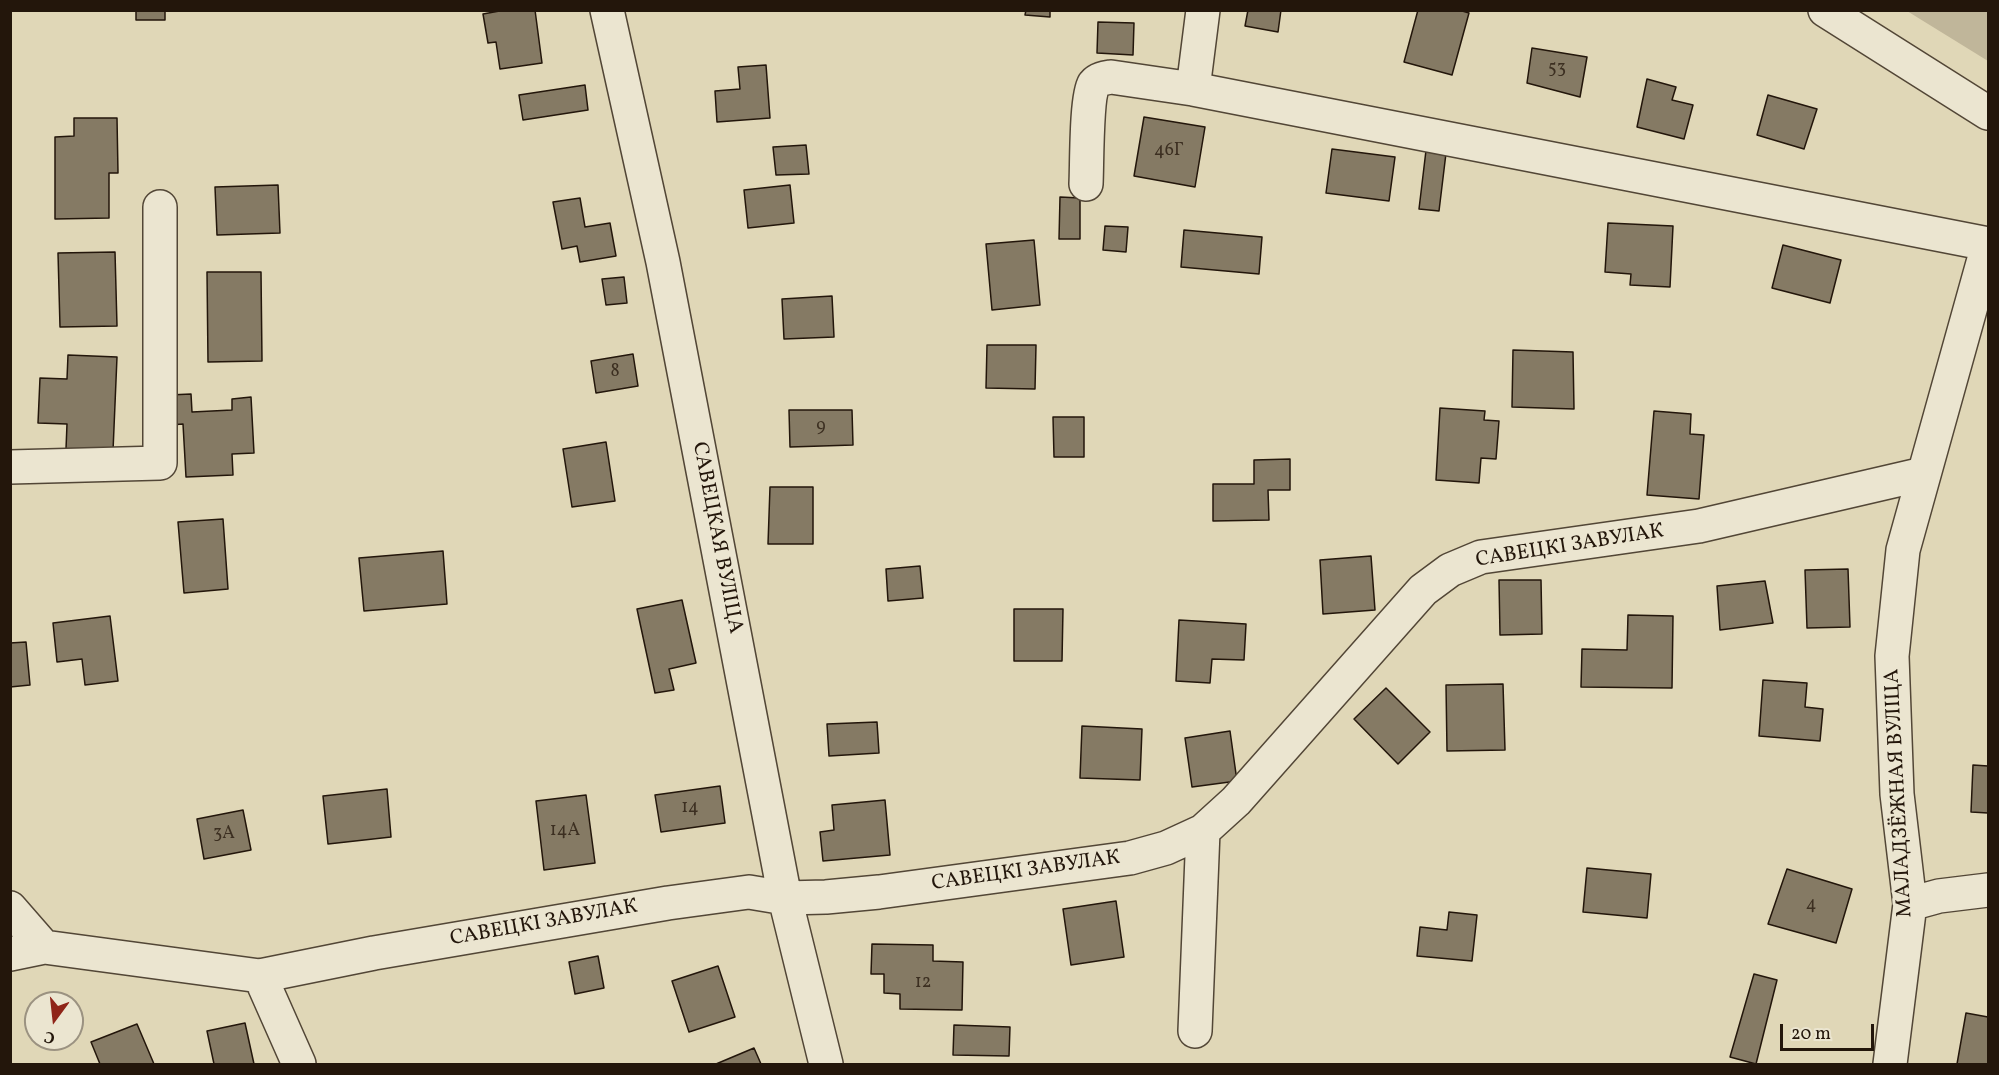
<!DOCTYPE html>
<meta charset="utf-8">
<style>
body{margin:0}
#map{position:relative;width:1999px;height:1075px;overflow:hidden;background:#e0d7b7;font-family:Vollkorn,serif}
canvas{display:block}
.frame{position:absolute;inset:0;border:12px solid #23160b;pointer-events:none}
.north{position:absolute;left:24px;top:991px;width:60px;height:60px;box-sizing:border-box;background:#ebe5d0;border:2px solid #9b9281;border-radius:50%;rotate:195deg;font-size:16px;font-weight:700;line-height:24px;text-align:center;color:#23160b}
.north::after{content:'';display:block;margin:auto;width:21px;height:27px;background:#8f2418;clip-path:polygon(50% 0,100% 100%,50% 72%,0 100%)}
.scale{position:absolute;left:1780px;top:1024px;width:94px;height:27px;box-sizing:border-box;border:3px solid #23160b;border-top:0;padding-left:8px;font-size:18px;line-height:21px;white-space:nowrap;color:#23160b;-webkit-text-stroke:4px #ebe5d0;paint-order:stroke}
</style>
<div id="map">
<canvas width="1999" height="1075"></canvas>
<div class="frame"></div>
<div class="north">С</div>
<div class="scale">20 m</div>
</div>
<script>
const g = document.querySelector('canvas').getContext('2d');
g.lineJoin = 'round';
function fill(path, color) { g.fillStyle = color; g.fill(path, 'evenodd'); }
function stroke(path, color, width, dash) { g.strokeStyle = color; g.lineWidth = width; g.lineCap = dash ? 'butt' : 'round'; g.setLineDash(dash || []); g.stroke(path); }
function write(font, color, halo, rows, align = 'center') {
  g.font = font + ' Vollkorn,serif'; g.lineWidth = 6; g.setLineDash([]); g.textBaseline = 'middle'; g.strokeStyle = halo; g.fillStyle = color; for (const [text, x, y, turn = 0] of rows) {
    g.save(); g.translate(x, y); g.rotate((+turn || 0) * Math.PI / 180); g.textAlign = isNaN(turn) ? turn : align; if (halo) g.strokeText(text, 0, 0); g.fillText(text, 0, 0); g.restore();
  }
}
fill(new Path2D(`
 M1907 11H1988V61Z`), '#c0b69a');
const building = new Path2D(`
 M136 10H165V20H136Z
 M505 10H535L542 63 500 69 496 42 488 43 483 14Z
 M1026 10H1050V17L1025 15Z
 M1248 10H1281L1278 32 1245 26Z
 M1418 10H1459L1469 13 1452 75 1404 62Z
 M1098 22 1134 23 1133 55 1097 53Z
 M1532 48 1587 57 1580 97 1527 83Z
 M766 65 770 118 717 122 715 91 740 89 738 67Z
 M1647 79 1676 87 1672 100 1693 105 1684 139 1637 127Z
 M585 85 588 110 523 120 519 95Z
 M1768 95 1817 109 1804 149 1757 135Z
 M1144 117 1205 127 1195 187 1134 176Z
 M74 118H117L118 173H109V218L55 219V137L74 136Z
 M1427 142 1447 145 1439 211 1419 209Z
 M806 145 809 174 776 175 773 147Z
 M1332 149 1395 157 1389 201 1326 193Z
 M278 185 280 233 217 235 215 187Z
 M790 185 794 223 748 228 744 190Z
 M1060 197 1080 198V239H1059Z
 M580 198 585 227 610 223 616 256 580 262 577 246 562 249 553 202Z
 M1608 223 1673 226 1670 287 1630 285 1631 274 1605 272Z
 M1105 226 1128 227 1126 252 1103 250Z
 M1184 230 1262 237 1259 274 1181 267Z
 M1034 240 1040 305 992 310 986 244Z
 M1783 245 1841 260 1830 303 1772 288Z
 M115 252 117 326 60 327 58 253Z
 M207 272H261L262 361 208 362Z
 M624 277 627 303 606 305 602 279Z
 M832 296 834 337 784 339 782 299Z
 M987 345H1036L1035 389 986 388Z
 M1513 350 1573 352 1574 409 1512 407Z
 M633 354 638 386 596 393 591 361Z
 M68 355 117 357 113 451 66 449 67 424 38 423 40 378 67 379Z
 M191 394 192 412 232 410V399L251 397 254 453 232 454 233 475 186 477 183 424 170 425 169 395Z
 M1440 408 1485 411 1484 420 1499 421 1496 459 1481 458 1479 483 1436 480Z
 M789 410H852L853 445 790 447Z
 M1654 411 1691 414 1690 434 1704 435 1699 499 1647 495Z
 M1053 417H1084V457H1054Z
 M606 442 615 501 572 507 563 449Z
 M1290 459V490H1268L1269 520 1213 521V484H1254V460Z
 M770 487H813V544H768Z
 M223 519 228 589 184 593 178 522Z
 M443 551 447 604 364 611 359 558Z
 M1371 556 1375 610 1323 614 1320 560Z
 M920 566 923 598 888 601 886 569Z
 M1848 569 1850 627 1807 628 1805 570Z
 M1499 580H1541L1542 634 1500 635Z
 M1765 581 1773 623 1720 630 1717 586Z
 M682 600 696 663 669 669 674 690 655 693 637 609Z
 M1014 609H1063L1062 661H1014Z
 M1628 615 1673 616 1672 688 1581 687 1582 649 1627 650Z
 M110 616 118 681 85 685 82 659 57 662 53 623Z
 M1179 620 1246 624 1244 660 1212 659 1210 683 1176 681Z
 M26 642 30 685 10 687V643Z
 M1763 680 1807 683 1805 707 1823 709 1820 741 1759 736Z
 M1503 684 1505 750 1447 751 1446 685Z
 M1386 688 1430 732 1398 764 1354 719Z
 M877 722 879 753 829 756 827 724Z
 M1082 726 1142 729 1140 780 1080 778Z
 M1230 731 1237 781 1192 787 1185 738Z
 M1973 765 1988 766V813L1971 812Z
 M720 786 725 823 661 832 655 795Z
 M387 789 391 837 328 844 323 796Z
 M586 795 595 863 544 870 536 801Z
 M885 800 890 855 823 861 820 832 834 830 832 805Z
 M243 810 251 850 204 859 197 819Z
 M1587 868 1651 874 1647 918 1583 912Z
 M1787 869 1852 889 1836 943 1768 924Z
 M1116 901 1124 957 1071 965 1063 909Z
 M1449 912 1477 915 1472 961 1417 956 1420 927 1447 930Z
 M872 944 933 945V961L963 962 962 1010 900 1009V994L884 993V974H871Z
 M598 956 604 988 575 994 569 962Z
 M718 966 735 1017 689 1032 672 981Z
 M1754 974 1777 980 1756 1064 1730 1057Z
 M1966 1013 1988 1017V1064H1957Z
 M245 1023 254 1064H214L207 1031Z
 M137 1024 154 1064H100L91 1042Z
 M954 1025 1010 1027 1009 1056 953 1055Z
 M754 1048 761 1064H716Z`);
fill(building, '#857a64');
stroke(building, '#23160b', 1.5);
const minor = new Path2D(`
 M607 10 663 262 785 898 826 1064
 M1825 10 1988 113
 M1193 89 1203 10
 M1086 184C1087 165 1086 97 1094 84 1098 79 1105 78 1111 77L1193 89 1988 244
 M10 467 160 463V207
 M1910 904 1939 896 1988 890
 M10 908 44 947
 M10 954 44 947 260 976 374 953 668 903 749 892 785 898 826 897 879 892 1130 858 1166 848 1203 831 1236 801 1423 590 1450 570 1481 557 1699 526 1923 474
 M260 976 299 1064
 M1195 1031 1203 831
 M1890 1064 1910 904 1897 794 1892 656 1903 550 1988 245`);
stroke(minor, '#524636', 36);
stroke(minor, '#ebe5d0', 33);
write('18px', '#3c2f21', null, [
 ["53",1557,70],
 ["46Г",1169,152],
 ["8",615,373],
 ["9",821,428],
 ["14",690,809],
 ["14А",565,832],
 ["3А",224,835],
 ["4",1811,906],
 ["12",923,984]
]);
write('21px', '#23160b', '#ebe5d0', [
 ["САВЕЦКАЯ ВУЛІЦА",716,538,79],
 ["САВЕЦКІ ЗАВУЛАК",1570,547,-9],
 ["МАЛАДЗЁЖНАЯ ВУЛІЦА",1900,793,-93],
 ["САВЕЦКІ ЗАВУЛАК",1026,872,-8],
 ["САВЕЦКІ ЗАВУЛАК",544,924,-10]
]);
</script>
